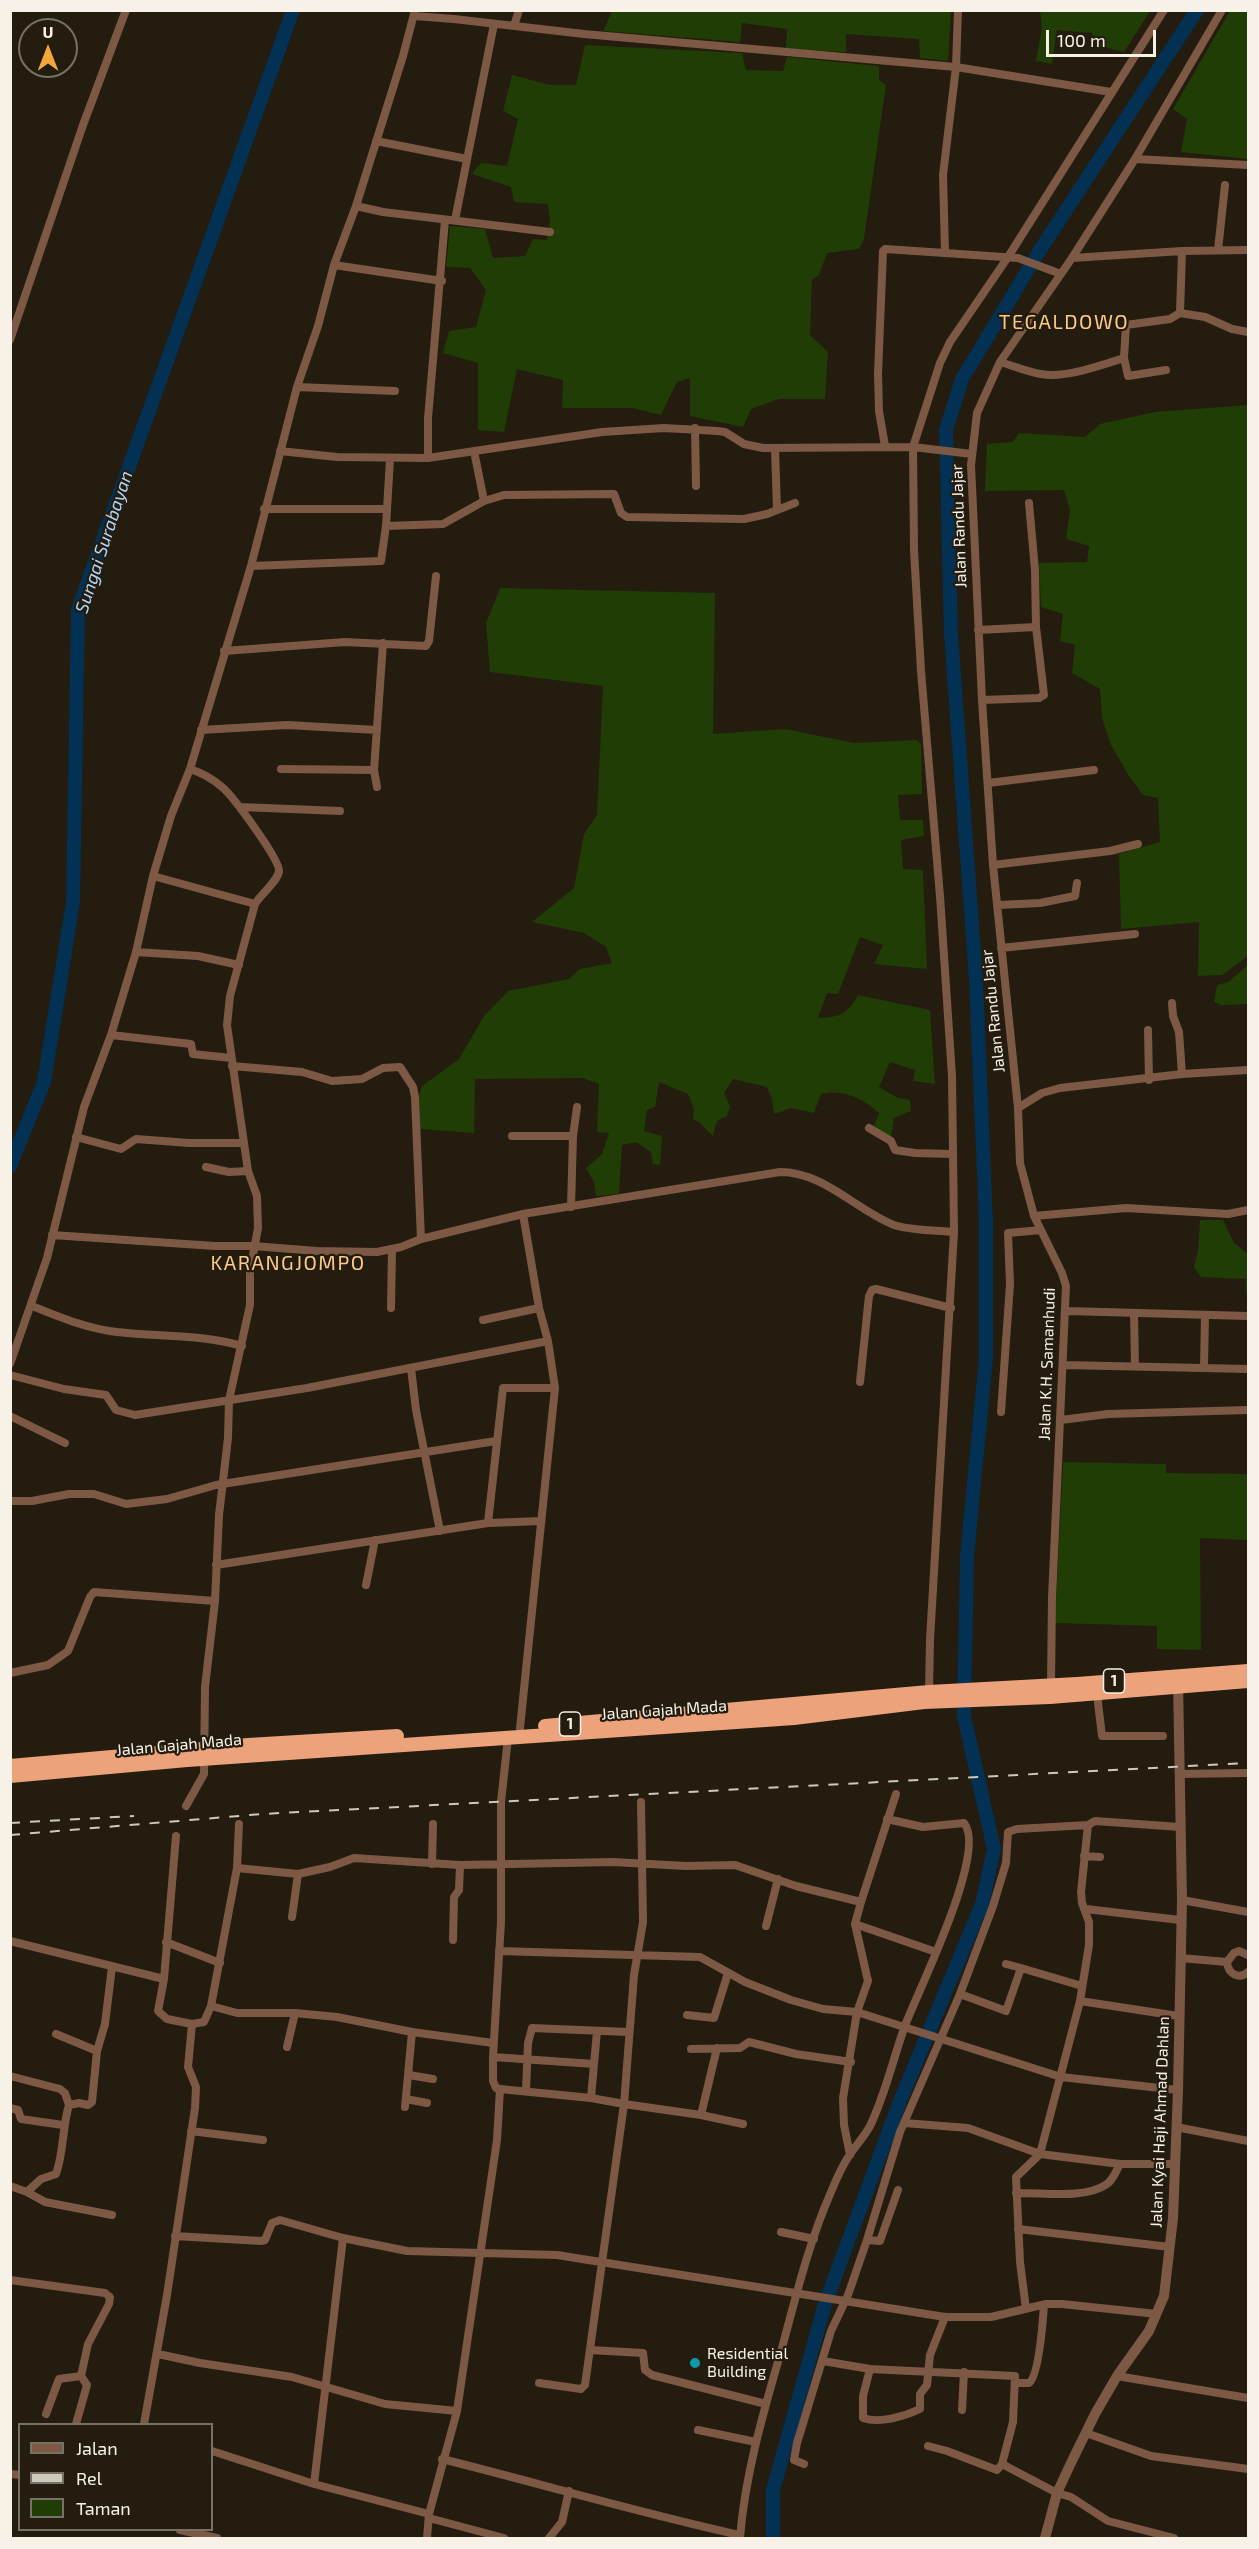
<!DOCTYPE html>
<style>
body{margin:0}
#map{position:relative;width:1259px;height:2549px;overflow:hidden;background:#241c0f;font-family:"Exo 2",sans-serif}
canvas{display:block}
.frame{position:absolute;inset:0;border:12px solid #f7f1e8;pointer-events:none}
.legend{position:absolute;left:18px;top:2423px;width:195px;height:108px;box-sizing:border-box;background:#241c0f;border:2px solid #787166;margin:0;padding:8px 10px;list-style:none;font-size:18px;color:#f7f1e8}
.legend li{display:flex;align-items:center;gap:12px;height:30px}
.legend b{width:30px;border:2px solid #787166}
.north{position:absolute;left:18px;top:18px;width:60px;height:60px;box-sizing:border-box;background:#241c0f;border:2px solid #787166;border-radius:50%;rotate:0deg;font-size:16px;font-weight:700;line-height:24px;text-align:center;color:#f7f1e8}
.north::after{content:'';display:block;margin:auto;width:21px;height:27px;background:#eea83c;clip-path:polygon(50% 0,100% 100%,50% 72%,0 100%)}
.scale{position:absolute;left:1046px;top:30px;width:110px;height:27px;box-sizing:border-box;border:3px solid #f7f1e8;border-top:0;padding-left:8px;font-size:18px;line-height:21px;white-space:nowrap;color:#f7f1e8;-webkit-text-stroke:4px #241c0f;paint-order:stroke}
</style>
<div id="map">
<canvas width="1259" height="2549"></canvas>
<div class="frame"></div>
<ul class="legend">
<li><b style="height:8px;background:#7d5945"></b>Jalan</li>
<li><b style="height:8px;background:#cec8be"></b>Rel</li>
<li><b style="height:16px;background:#1f3d04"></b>Taman</li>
</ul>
<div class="north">U</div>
<div class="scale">100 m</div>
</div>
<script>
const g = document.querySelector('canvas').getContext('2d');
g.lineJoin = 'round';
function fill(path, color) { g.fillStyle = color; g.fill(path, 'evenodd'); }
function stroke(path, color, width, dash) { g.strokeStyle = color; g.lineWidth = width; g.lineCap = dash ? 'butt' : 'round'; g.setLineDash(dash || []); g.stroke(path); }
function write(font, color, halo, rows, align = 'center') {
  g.font = font + ' "Exo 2",sans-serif'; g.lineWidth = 4.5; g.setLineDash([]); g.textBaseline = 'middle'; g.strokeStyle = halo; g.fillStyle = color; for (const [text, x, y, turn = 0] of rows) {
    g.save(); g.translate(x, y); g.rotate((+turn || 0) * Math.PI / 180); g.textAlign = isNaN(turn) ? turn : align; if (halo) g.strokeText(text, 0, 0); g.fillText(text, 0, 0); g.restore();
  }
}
fill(new Path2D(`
 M612 11H951L948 61 920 58 919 39 846 34V52L786 49 787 29 742 23 740 42 603 31Z
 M1040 11V10L1150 11 1124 52 1092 44 1093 33 1057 30 1052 64 1036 61 1042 28Z
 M1230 11H1248V159L1181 152 1187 119 1173 109Z
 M585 45 742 53 746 70 783 71 787 57 879 66V80L886 85 864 239 859 249 827 253 819 275 812 280 810 335 828 352 825 399H779L751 409 743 427 690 416V378L677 382 661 415 633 408H562L563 380 517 369 504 432 478 430V363L443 353 449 331 476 327 486 290 470 268 446 267 450 226 485 229 493 258 525 256 533 239 547 240 550 220 548 204 514 202 511 187 472 174 481 163 507 166 518 119 503 111 512 75 550 85H576Z
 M1248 405V956L1222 975 1198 976 1199 922 1121 929 1119 854 1160 842 1158 798 1143 795 1129 776 1111 745 1102 718 1100 689 1072 673 1075 645 1060 641 1063 614 1041 607 1039 563 1087 562 1089 546 1066 539 1070 510 1064 490 985 491 987 444 1013 442 1019 433 1085 437 1100 424 1155 412Z
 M500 588 715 593 713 734 785 729 854 743 917 740 921 744 922 794 898 795 900 820H923L924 836 901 840 903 869 923 870 927 969 874 964 883 945 860 937 838 994 827 993 818 1018C840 1017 848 1014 858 995L930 1010 935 1084 913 1081 915 1070 890 1062 879 1087 898 1098 910 1100 911 1111 894 1118 891 1137 873 1128 879 1113C861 1098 845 1089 821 1094L814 1113 791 1108 774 1114 772 1100 767 1087 733 1079 724 1093 730 1106 727 1116 717 1121 713 1136 699 1122 693 1119 694 1109 688 1094 659 1082 655 1107 647 1110 644 1131 662 1136 660 1165 653 1164 651 1152 636 1142 622 1145 619 1194 596 1196 594 1182 586 1168 602 1154 609 1133 597 1132 599 1084 583 1078 475 1079 474 1133 420 1129 419 1096 422 1086 459 1059 484 1016 508 991 569 979 580 969 612 963 606 947 584 933 532 922 574 888 584 834 597 815 603 686 490 672 486 623Z
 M1248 965V1004L1221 1005 1214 1002 1217 985 1228 982Z
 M1200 1220H1223L1234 1243 1248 1254V1294L1246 1293V1279L1201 1277 1194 1267 1198 1251Z
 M1063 1462 1166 1464V1473L1248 1474V1540L1200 1538 1201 1650 1157 1649V1626L1055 1623Z`), '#1f3d04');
stroke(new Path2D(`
 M10 1166 44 1082 73 902 78 609 293 10
 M773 2538V2490L825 2304 900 2101 982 1904 994 1849 964 1716 967 1556 986 1358V1223L976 981 951 634 946 430 962 379 1040 250 1197 10`), '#023153', 14);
stroke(new Path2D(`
 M958 10 956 67 943 175 945 253 1018 258 1061 274
 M414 16 454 19 584 34 956 67 1111 92
 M514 26 519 10
 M376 141 467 159
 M1135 159 1248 165
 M356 206 383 212 550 232
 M455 220 494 24
 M1218 250 1225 185
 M1072 258 1182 251 1248 250
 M334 265 442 281
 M1180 313 1182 251
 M10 340 83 125 126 10
 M1124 358 1128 376 1166 370
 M1000 362C1014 366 1028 372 1041 374 1064 379 1102 365 1124 358L1126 325 1170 319 1180 313 1205 317 1232 329 1248 332
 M297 387 395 391
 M695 428 696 486
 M885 446 879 411 878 374 883 251 885 249 945 253
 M775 448 777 510
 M280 451 337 457 428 458 602 432 664 428 717 431 725 432 744 444 763 448 913 447 972 454
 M474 451 484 501
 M428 458V418L445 220
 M264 509H387
 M386 526 443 524 484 501 504 495 614 494 621 513 627 517 744 519 767 514 795 503
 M251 566 381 561 386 526 390 459
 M978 630 1036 627
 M224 651 345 642 426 646 429 641 436 576
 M982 700 1039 698 1044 695 1036 627 1035 570 1029 503
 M201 730 287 725 377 730
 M281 769 374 770
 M988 783 1094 770
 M377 787 374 770 383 643
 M240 807 340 811
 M993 865 1110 851 1138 844
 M153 876 255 904
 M998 905 1040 903 1075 896 1077 883
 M1001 948 1135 934
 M136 952 198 956 239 965
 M1172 1003 1173 1016 1179 1032 1182 1074
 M1148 1030 1149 1080
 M111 1035 191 1044 193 1054 231 1058
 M232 1066 302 1072 332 1081 362 1079 383 1068 400 1067 413 1087 415 1097 421 1239
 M1018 1108 1042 1093 1060 1088 1182 1074 1248 1070
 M869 1128 891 1141 895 1150 915 1153 952 1154
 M512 1136H573
 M76 1137 121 1149 136 1139 189 1143H244
 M206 1167 229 1172 248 1171
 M571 1207 573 1136 577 1107
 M1034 1216 1126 1208 1228 1214 1248 1210
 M52 1235 215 1246H253L317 1251 377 1252 401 1247 421 1239 523 1214 780 1172C824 1172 856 1210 894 1225 912 1231 936 1230 954 1232
 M32 1306C59 1317 88 1329 117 1332 158 1337 202 1334 242 1346
 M391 1308 392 1249
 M1067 1311 1248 1316
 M1134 1313 1135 1365
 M483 1320 539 1308
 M10 1364 47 1258 84 1107 111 1035 136 952 153 876 171 816 190 769 251 566 297 387 318 326 334 265 356 206 403 56 415 10
 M1064 1365 1248 1369
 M1204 1367 1205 1315
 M411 1368 416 1410 440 1531
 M10 1375 64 1389 106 1395 116 1410 135 1415 307 1388 548 1341
 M860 1382 869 1296 872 1290 876 1289 951 1308
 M1001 1412 1010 1284 1008 1233 1041 1230
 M10 1416 65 1443
 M1061 1420 1108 1414 1248 1410
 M10 1501H32L69 1494H94L126 1504 167 1499 216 1485 496 1441
 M488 1523 503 1388H555
 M216 1565 488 1523 541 1521
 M366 1585 375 1540
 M10 1673 48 1665 68 1651 90 1597 94 1592 215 1601
 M1051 1685 1052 1598 1066 1286 1062 1273 1034 1216 1020 1163 1018 1108 993 865 982 700 971 465 977 413 1000 362 1072 258 1135 159 1222 10
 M929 1692 930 1640 954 1232 952 1076 940 896 921 671 914 550 913 447 940 363 950 342 1008 257 1164 10
 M1099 1693 1098 1703 1102 1736H1163
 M520 1728 555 1388 548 1341 539 1308 523 1214
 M1179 1774 1248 1773
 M186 1806 204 1774 205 1687 215 1601 219 1515 228 1438 229 1400 250 1305V1271L258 1228 257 1196 248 1171 227 1025 230 996 255 904C261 894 278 881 279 871 280 860 233 796 222 787 213 779 202 773 190 769
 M1088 1825 1081 1892 1082 1903 1089 1922V1945L1080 2001 1178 2016
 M1084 1856 1100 1857
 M432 1864 433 1824
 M237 1868 239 1824
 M1182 1900 1248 1912
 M861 1902 896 1794
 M1086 1909 1180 1920
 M292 1917 298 1874
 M855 1924 936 1952
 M766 1926 778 1879
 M453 1940 454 1897 459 1890 460 1865
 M10 1941 164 1979 158 2011 167 2019 192 2024 188 2067 196 2087 195 2108 167 2295 144 2424
 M166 1942 220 1963
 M499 1951 700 1957 745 1982 791 2000 823 2009 857 2012 1061 2077 1178 2090
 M1248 1955 1239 1951 1234 1953 1227 1962C1228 1974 1239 1980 1248 1972
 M1180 1958 1227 1962
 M1006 1964 1021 1968
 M164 1979 176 1836
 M960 1994 1006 2011 1021 1968 1082 1986
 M1080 2001 1040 2154 1120 2164H1174
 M687 2015 714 2018 728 1973
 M192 2024 204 2022 211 2006
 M56 2034 97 2051
 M493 2043 412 2032 337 2017 295 2013H237L211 2006 237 1868 298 1874 330 1867 354 1858 460 1865 613 1862 686 1866 735 1865 796 1886 861 1902 855 1924 868 1981 857 2012 843 2098 844 2125 850 2155
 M287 2047 295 2013
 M691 2049 740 2048 749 2042 796 2054 851 2062
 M493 2057 594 2064 591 2098
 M594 2064 597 2031
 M409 2075 433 2079
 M10 2076 60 2089 65 2093 69 2105
 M500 2089 591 2098 624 2104 634 1975 643 1922 641 1802
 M526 2090 528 2043 532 2028 628 2032
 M406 2099 427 2103
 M405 2107 412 2032
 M10 2108 18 2110 21 2119 63 2125
 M701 2115 717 2048
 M904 2123 968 2128 1040 2154 1016 2177 1020 2262 1026 2309
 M1176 2127 1248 2141
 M191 2131 263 2140
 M10 2186 27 2192 41 2179 56 2174C64 2152 62 2128 69 2105L79 2103 88 2105 92 2102 97 2051 105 2024 112 1967
 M27 2192 45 2202 112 2215
 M1016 2193C1042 2192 1084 2200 1107 2184 1113 2180 1116 2171 1120 2164
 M1018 2229 1170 2247
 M781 2232 814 2239
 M175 2236 261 2241 265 2240 272 2223 280 2220 343 2238 407 2251 557 2255 945 2317H991L1046 2304H1062L1157 2314
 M867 2240 880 2241 898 2190
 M10 2280 105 2293 110 2297 109 2304 88 2344 81 2376
 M590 2350 643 2353 645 2370 652 2375 766 2404
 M158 2354 200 2363 292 2377 385 2404 457 2411
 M823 2361 870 2369 1015 2376 1013 2422 1002 2464 997 2470 947 2451 928 2446
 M870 2369 863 2396V2418C880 2424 905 2416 920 2409V2394L927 2385 930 2355 945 2317
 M1117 2376 1248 2398
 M539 2383 581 2389 585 2385 624 2104 701 2115 743 2124
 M1015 2383H1029C1039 2376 1043 2319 1044 2305
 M962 2410 964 2372
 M46 2414 59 2379 81 2376
 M76 2424 87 2385 81 2376
 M698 2430 756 2442
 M1086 2433 1151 2456 1248 2469
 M212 2451 314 2484 429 2514
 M442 2459C542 2484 640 2513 740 2535
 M804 2464 794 2460 797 2443 831 2331 848 2295 867 2240 900 2132 960 1994 993 1906 1006 1863 1008 1832 1017 1829 1088 1825 1095 1821 1180 1827
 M1002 2464 1057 2493 1071 2497 1108 2521 1174 2538
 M10 2474 20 2475
 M314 2484 343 2238
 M429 2518 504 2538
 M180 2530 217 2538
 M427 2538 429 2514 457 2411 497 2140 500 2089 496 2088 493 2081V2057L501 1922V1802L508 1738
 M549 2538 562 2522 569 2491
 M740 2538C745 2474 764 2410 782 2348 796 2296 809 2242 831 2192 836 2180 842 2166 849 2156 856 2145 864 2137 870 2126 886 2093 893 2058 906 2023 919 1989 988 1851 964 1823L923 1827 887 1819`), '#7d5945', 8);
stroke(new Path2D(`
 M1045 2538 1057 2493 1070 2465 1095 2414 1117 2376 1149 2331 1164 2296 1173 2218 1178 2090 1182 1900 1178 1680`), '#7d5945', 10);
stroke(new Path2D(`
 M545 1726 929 1692 1077 1684 1248 1671
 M10 1766 248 1745 397 1736
 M10 1776 187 1760 794 1718 924 1702 1050 1697 1248 1681`), '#eca27a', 14);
stroke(new Path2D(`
 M10 1823 134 1816
 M10 1835 262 1814 1248 1763`), '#cec8be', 2, [10, 10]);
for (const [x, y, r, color] of [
 [695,2363,6,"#0f9aa8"]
]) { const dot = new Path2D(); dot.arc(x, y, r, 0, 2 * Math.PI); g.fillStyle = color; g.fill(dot); stroke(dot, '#241c0f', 2); }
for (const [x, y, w] of [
 [1114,1681,21],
 [570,1724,21]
]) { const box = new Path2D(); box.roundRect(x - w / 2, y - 12, w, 24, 4.5); g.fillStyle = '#241c0f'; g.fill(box); stroke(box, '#f7f1e8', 1.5); }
write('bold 15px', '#f7f1e8', null, [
 ["1",1114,1681],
 ["1",570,1724]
]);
write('16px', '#f7f1e8', '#241c0f', [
 ["Jalan Randu Jajar",959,526,-92],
 ["Jalan Randu Jajar",993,1011,-96],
 ["Jalan K.H. Samanhudi",1047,1364,-88],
 ["Jalan Gajah Mada",664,1710,-4],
 ["Jalan Gajah Mada",179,1745,-5],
 ["Jalan Kyai Haji Ahmad Dahlan",1160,2122,-88]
]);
write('16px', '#f7f1e8', '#241c0f', [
 ["Residential",707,2354],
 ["Building",707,2372]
], 'left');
write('italic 18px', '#b1d7f9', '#241c0f', [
 ["Sungai Surabayan",104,542,-72]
]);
g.letterSpacing = '1.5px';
write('20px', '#fcca89', '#241c0f', [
 ["TEGALDOWO",1064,322],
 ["KARANGJOMPO",288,1263]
]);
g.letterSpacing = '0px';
</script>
